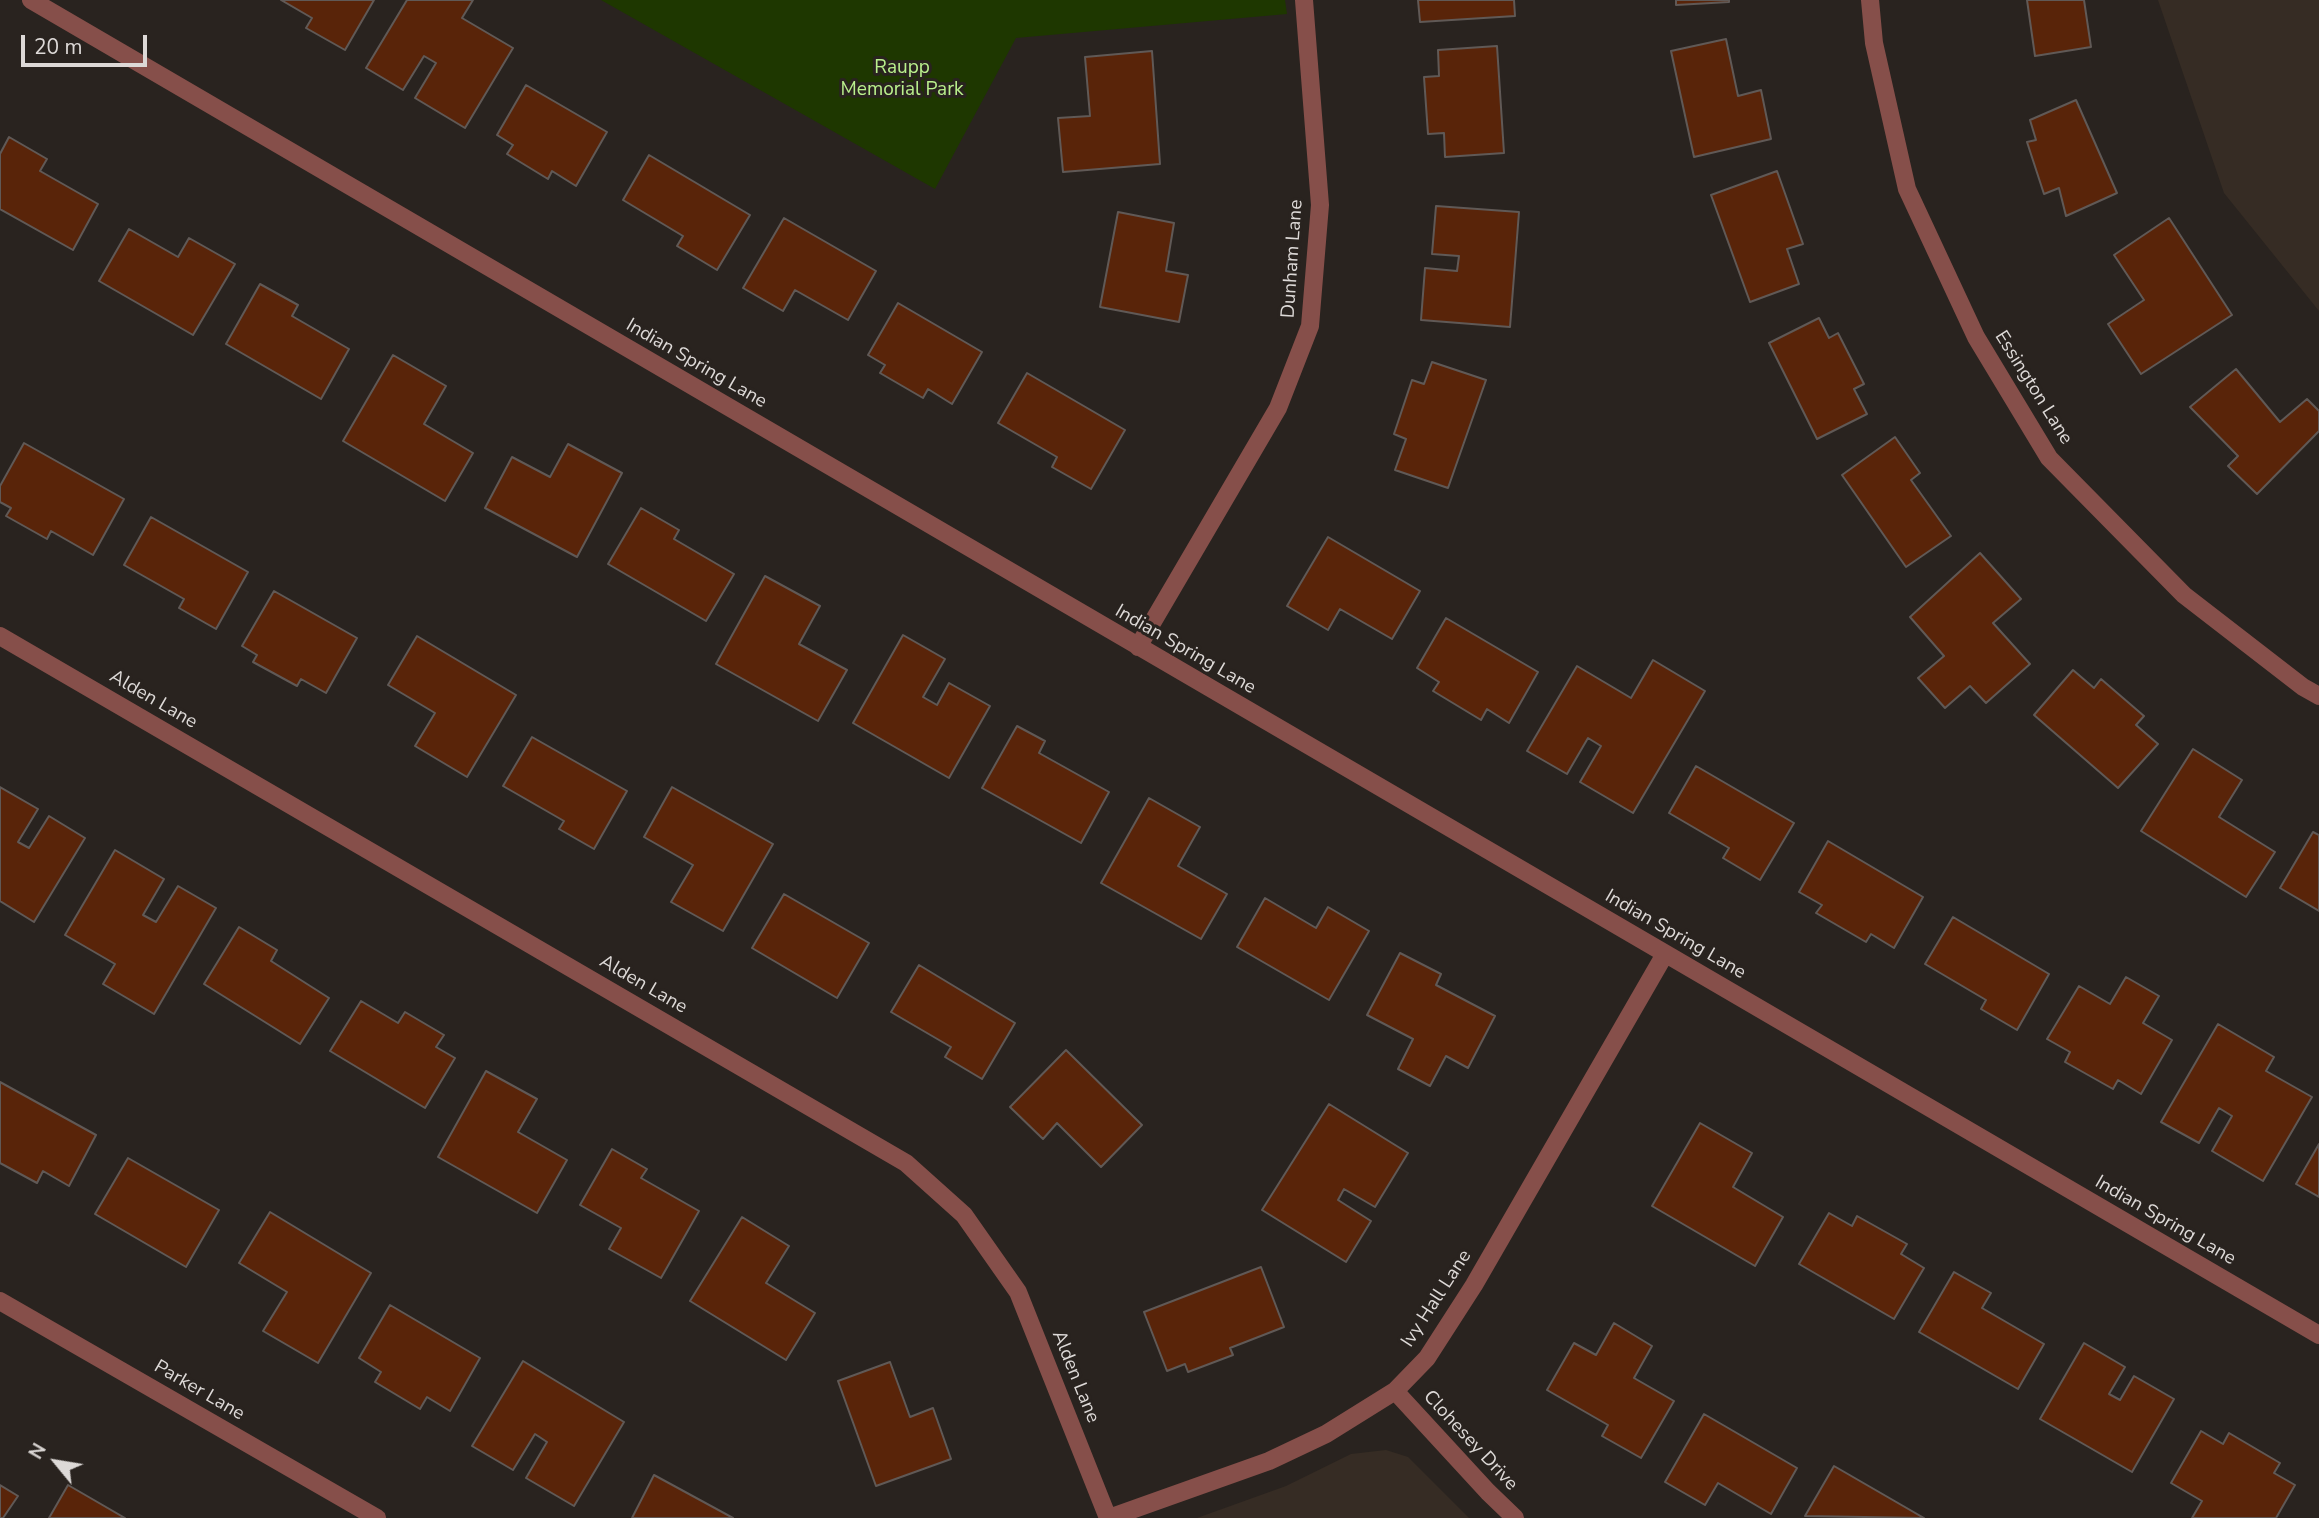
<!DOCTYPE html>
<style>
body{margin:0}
#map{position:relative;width:2319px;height:1518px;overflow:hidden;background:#29231f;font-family:"Nunito Sans",sans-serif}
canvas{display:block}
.north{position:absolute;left:21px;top:1427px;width:70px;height:70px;-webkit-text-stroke:5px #29231f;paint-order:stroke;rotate:300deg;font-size:19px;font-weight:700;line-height:28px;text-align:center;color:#ddd9d7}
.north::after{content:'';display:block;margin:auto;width:24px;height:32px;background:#ddd9d7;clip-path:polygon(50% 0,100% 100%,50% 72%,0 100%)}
.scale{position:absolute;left:21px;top:35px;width:126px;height:32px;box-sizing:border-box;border:4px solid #ddd9d7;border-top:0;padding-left:9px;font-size:21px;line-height:24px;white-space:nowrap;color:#ddd9d7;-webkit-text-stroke:5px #29231f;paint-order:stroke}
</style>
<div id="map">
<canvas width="2319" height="1518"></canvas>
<div class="north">N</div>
<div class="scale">20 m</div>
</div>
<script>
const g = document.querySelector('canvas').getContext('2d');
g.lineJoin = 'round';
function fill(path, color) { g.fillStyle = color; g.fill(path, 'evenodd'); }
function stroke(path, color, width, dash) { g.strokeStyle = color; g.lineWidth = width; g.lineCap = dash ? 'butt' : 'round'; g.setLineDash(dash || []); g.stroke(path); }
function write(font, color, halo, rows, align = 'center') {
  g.font = font + ' "Nunito Sans",sans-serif'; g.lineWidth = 6; g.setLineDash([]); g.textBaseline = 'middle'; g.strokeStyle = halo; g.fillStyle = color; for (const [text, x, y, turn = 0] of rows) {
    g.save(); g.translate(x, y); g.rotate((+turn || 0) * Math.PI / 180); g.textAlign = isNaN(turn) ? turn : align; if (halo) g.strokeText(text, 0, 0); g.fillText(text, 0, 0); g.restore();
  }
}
fill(new Path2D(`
 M2158 0H2319V311L2224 193Z
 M1386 1450 1408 1457 1469 1518H1197L1286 1486 1351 1454Z`), '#362c24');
fill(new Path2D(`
 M601 0H1285L1287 14 1016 38 935 189Z`), '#1e3700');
const building = new Path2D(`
 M281 0H374L345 50 306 28 312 18Z
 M407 0H473L462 18 513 48 465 128 415 98 436 63 424 56 403 90 366 68Z
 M1418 0H1514L1515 16 1420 22Z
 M1676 0H1729V2L1676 5Z
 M2027 0H2084L2091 47 2035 56Z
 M1726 39 1738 96 1761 90 1771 139 1694 157 1671 51Z
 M1497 46 1504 153 1445 157 1444 133 1428 134 1424 77 1439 76 1438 50Z
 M1152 51 1160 164 1063 172 1058 118 1090 116 1085 57Z
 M526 85 607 132 576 186 552 171 548 179 507 154 513 145 497 135Z
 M2076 100 2117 193 2066 216 2059 188 2044 194 2027 142 2036 140 2030 120Z
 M9 137 47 159 40 171 98 204 73 250 0 209V154Z
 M649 155 750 215 717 270 677 246 683 236 623 200Z
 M1777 171 1803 244 1787 249 1799 284 1750 302 1711 195Z
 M1436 206 1519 212 1510 327 1421 320 1425 268 1457 271 1459 256 1432 254Z
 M1118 212 1174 223 1166 271 1188 275 1179 322 1100 307Z
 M784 218 876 271 848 320 795 290 783 311 743 288Z
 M2169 218 2232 315 2141 374 2108 324 2144 300 2114 255Z
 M129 229 178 257 189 238 235 264 193 335 99 281Z
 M260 284 298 305 292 316 349 349 321 399 226 344Z
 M898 303 982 352 952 404 928 389 923 398 880 373 885 365 868 355Z
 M1819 318 1829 338 1838 333 1864 384 1854 389 1867 414 1817 439 1769 343Z
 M393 355 446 386 424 424 473 453 445 501 343 441Z
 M1432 362 1486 380 1448 488 1395 470 1406 439 1394 434 1412 380 1424 384Z
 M2236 369 2280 422 2307 399 2319 411V431L2257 494 2228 466 2238 456 2190 407Z
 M1027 373 1125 430 1091 489 1052 467 1057 457 998 423Z
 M1895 437 1920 473 1911 480 1951 536 1906 567 1842 475Z
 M24 443 124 499 93 555 51 531 47 539 6 516 11 508 0 502V486Z
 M568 444 622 473 577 557 485 508 512 457 550 477Z
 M641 508 679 530 674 539 734 574 706 621 608 564Z
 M151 517 248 572 216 629 179 608 184 599 124 565Z
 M1328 537 1420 591 1392 639 1340 609 1328 630 1287 606Z
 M1980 553 2021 599 1993 623 2030 664 1986 703 1970 686 1945 708 1918 678 1944 656 1910 617Z
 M765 576 820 606 799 644 847 670 818 721 716 664Z
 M274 591 357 638 326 693 301 679 297 686 253 662 257 655 242 646Z
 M1446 618 1538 672 1509 723 1487 709 1481 720 1433 691 1439 682 1417 668Z
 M903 635 945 659 923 697 937 705 949 683 990 706 949 778 853 723Z
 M417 636 516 695 467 777 415 746 435 713 388 685Z
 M1653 660 1705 691 1633 813 1580 782 1601 746 1588 738 1567 774 1527 751 1577 666 1631 698Z
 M2073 670 2094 688 2101 679 2144 716 2136 725 2158 744 2118 788 2034 715Z
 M1017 726 1045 741 1039 753 1109 792 1081 843 982 788Z
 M532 737 627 791 594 849 559 829 564 821 503 786Z
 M2193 749 2242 780 2219 817 2275 852 2246 897 2141 831Z
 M1696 766 1794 823 1760 880 1723 858 1729 848 1669 813Z
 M0 787 38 809 18 842 29 848 49 816 85 838 34 922 0 901Z
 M672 787 773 844 723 931 671 902 693 865 644 837Z
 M1149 798 1200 827 1178 866 1227 894 1201 939 1101 883Z
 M2313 832 2319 835V911L2280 888Z
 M1828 841 1923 897 1894 948 1871 934 1866 942 1816 913 1822 905 1799 892Z
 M115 850 164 879 143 915 156 922 178 886 216 908 154 1014 103 984 115 964 65 935Z
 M784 894 869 943 837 998 752 948Z
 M1265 898 1316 928 1328 907 1369 931 1329 1000 1237 947Z
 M1953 917 2049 974 2017 1030 1981 1009 1986 1000 1925 964Z
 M239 927 277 950 271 961 329 998 300 1044 204 984Z
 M1400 953 1441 974 1436 985 1495 1016 1468 1068 1446 1056 1430 1086 1398 1069 1413 1039 1367 1015Z
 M919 965 1015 1023 982 1079 945 1057 951 1047 891 1012Z
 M2126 977 2159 996 2143 1023 2172 1040 2141 1094 2118 1080 2113 1089 2065 1062 2070 1052 2047 1039 2079 986 2110 1004Z
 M361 1001 398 1023 405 1012 444 1035 436 1047 455 1058 425 1108 330 1051Z
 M2218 1024 2274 1057 2266 1071 2312 1097 2263 1181 2212 1151 2232 1116 2219 1108 2199 1143 2161 1122Z
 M1066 1050 1142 1125 1101 1167 1057 1123 1043 1139 1010 1107Z
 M486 1071 537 1099 518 1132 567 1160 537 1213 438 1157Z
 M0 1082 96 1135 69 1186 43 1171 37 1183 0 1163Z
 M1329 1104 1408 1153 1375 1207 1344 1189 1338 1200 1371 1221 1346 1262 1262 1210Z
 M1700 1123 1752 1153 1733 1187 1783 1217 1755 1266 1652 1206Z
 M2319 1144V1197L2296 1184Z
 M612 1149 647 1169 641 1178 699 1211 661 1278 609 1249 621 1228 580 1205Z
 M128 1158 219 1210 186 1267 95 1214Z
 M270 1212 371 1273 318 1363 263 1331 287 1292 239 1263Z
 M1829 1213 1852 1226 1857 1216 1907 1244 1901 1254 1924 1268 1894 1319 1799 1264Z
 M742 1217 789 1246 766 1283 815 1313 786 1360 690 1301Z
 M1261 1267 1284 1327 1230 1348 1233 1355 1188 1372 1185 1364 1167 1371 1144 1312Z
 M1954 1272 1991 1293 1982 1308 2044 1344 2018 1389 1919 1332Z
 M390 1305 480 1358 450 1411 427 1397 420 1409 375 1382 381 1372 359 1358Z
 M1614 1323 1652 1346 1634 1378 1674 1401 1641 1458 1602 1436 1608 1425 1547 1390 1574 1343 1596 1355Z
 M2084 1343 2125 1367 2109 1394 2120 1400 2134 1376 2174 1399 2132 1472 2040 1419Z
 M523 1361 624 1422 574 1506 526 1478 547 1442 535 1434 513 1470 472 1446Z
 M890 1362 910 1417 933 1408 951 1459 876 1486 838 1381Z
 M1704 1414 1797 1468 1771 1514 1718 1483 1705 1505 1665 1482Z
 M2201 1431 2223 1444 2229 1433 2280 1463 2274 1473 2295 1485 2276 1518H2192L2202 1501 2171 1483Z
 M1834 1466 1924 1518 1805 1516Z
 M654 1475 733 1518H632Z
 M0 1485 18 1496 3 1518H0Z
 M68 1485 125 1518H49Z`);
fill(building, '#592409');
stroke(building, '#605956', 2);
stroke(new Path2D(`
 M31 0 2319 1335
 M1870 0 1874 43 1907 189 1976 337 2049 458 2184 595 2303 687 2319 696
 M0 636 906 1163 964 1215 1018 1292 1108 1518
 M1138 647 1278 408 1310 326 1320 205 1304 0
 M0 1301 377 1518
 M1395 1391 1488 1492 1515 1518
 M1109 1518 1269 1461 1326 1434 1395 1391 1427 1358 1474 1285 1665 954`), '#864f4a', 18);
write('19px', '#baf08d', '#29231f', [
 ["Raupp",902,68],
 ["Memorial Park",902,90]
]);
write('19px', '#ddd9d7', '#29231f', [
 ["Dunham Lane",1293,259,-86],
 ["Indian Spring Lane",696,364,30],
 ["Essington Lane",2033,388,58],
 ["Indian Spring Lane",1185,650,30],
 ["Alden Lane",153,700,30],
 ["Indian Spring Lane",1675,935,30],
 ["Alden Lane",643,985,30],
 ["Indian Spring Lane",2165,1221,30],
 ["Ivy Hall Lane",1437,1299,-57],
 ["Alden Lane",1075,1377,68],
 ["Parker Lane",199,1391,30],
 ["Clohesey Drive",1470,1441,47]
]);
</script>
